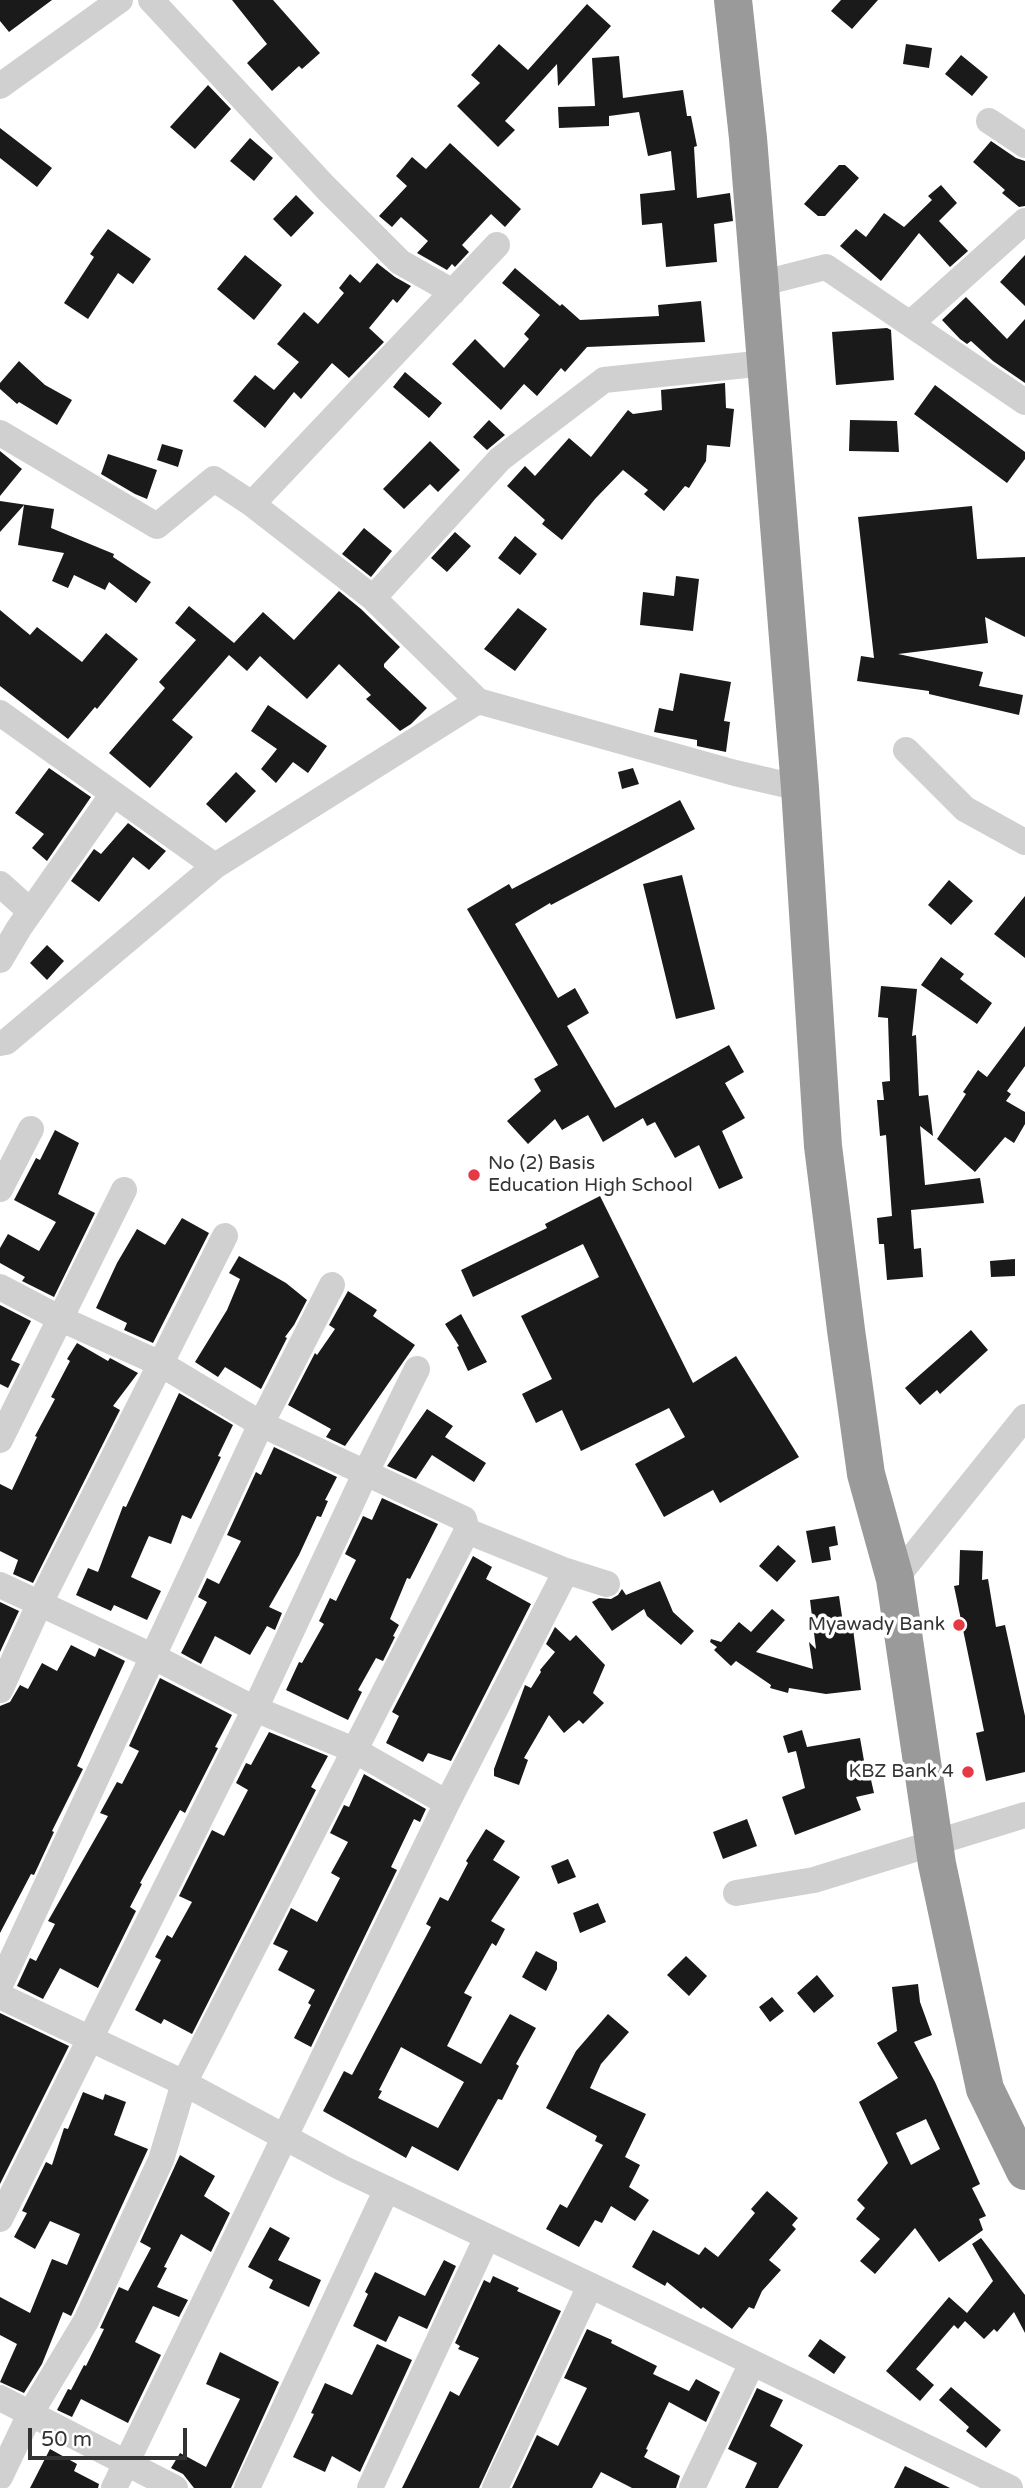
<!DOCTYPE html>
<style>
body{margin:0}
#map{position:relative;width:1025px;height:2488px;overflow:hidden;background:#fff;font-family:"Varela Round",sans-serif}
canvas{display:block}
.scale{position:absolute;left:28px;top:2428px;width:159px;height:32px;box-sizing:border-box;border:4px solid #333;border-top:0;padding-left:9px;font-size:21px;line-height:24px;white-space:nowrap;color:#333;-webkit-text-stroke:5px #fff;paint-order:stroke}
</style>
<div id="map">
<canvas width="1025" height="2488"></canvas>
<div class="scale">50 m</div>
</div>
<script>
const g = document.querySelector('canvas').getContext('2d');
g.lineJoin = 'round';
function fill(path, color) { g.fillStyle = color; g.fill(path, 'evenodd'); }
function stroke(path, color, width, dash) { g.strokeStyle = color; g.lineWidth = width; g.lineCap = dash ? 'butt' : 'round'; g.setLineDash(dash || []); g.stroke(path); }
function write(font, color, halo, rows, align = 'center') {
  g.font = font + ' "Varela Round",sans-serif'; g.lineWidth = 7; g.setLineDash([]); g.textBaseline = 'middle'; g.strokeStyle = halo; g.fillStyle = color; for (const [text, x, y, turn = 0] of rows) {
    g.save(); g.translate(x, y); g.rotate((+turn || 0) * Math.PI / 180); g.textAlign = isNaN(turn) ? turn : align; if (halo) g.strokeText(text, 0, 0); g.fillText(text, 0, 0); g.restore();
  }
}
fill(new Path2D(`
 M0 0H52L9 32 0 21Z
 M232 0H273L320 53 302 69 299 66 272 91 247 63 267 44Z
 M841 0H878L852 29 831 11Z
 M587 4 611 26 558 86 557 64 505 121 515 130 498 147 457 106 480 83 471 75 499 44 528 70Z
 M906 44 932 48 929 68 903 64Z
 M961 55 988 77 972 96 945 74Z
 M619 56 623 98 683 90 687 116H691L697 146 694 147 697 198 730 193 733 221 714 224 717 262 666 267 662 223 642 225 640 194 675 190 671 151 648 156 639 112 609 116V126L559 128 558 107 595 106 592 58Z
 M208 85 231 109 195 149 170 127Z
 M0 128 52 168 37 187 0 158Z
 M250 138 273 158 254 181 230 161Z
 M991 141 1016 158 1025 161V206L1019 207 1002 193 1005 190 973 162Z
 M450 143 521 209 505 227 491 214 462 245 469 252 455 267 452 264 447 270 417 253 428 241 401 217 392 227 379 216 407 186 396 176 412 157 426 169Z
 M839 165H845L859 178 825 216H818L804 204Z
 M941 185 957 203 939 221 968 251 950 267 919 233 881 281 840 246 856 229 866 237 884 213 904 227 932 200 928 196Z
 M296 195 314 213 291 237 273 219Z
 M108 229 151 259 133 284 118 273 88 319 64 303 94 257 90 254Z
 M245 255 282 285 254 320 217 289Z
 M1025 255V306L1000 282Z
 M377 263 395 277 411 286 397 303 393 299 369 328 384 342 349 378 332 363 301 399 294 392 265 428 233 401 255 375 274 390 299 362 277 344 304 312 318 324 344 293 339 288 350 274 360 283Z
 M515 268 560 306 562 304 580 320 659 316 658 305 701 301 705 342 587 347 565 372 561 368 537 396 524 384 501 410 452 364 475 339 504 368 529 339 524 334 540 315 502 283Z
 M966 297 1007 339 1025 319V383L993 361 971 341 967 344 960 339 942 320Z
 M887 328 891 330 894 380 836 385 832 332Z
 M19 361 45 385 72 400 57 425 19 402 17 404 0 389V383Z
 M405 372 442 403 429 418 393 387Z
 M725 383 726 408 734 409 730 447 707 445 706 461 689 488 685 486 664 511 644 494 648 490 623 470 595 499 562 540 542 524 545 520 507 486 525 466 535 476 569 438 591 457 628 410 633 414 662 410 661 390Z
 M935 385 1025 452V459L1007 483 914 414Z
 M489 420 505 435 487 450 473 437Z
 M850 420 897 421 899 452 849 451Z
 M430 441 460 470 438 492 430 484 404 509 383 489Z
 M162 444 183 450 178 467 157 460Z
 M0 451 22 469 0 496Z
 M108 454 157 470 147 499 135 494 101 474Z
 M0 501 54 509 51 528 114 554 113 557 151 582 136 603 109 582 105 590 74 575 68 588 52 581 64 553 18 545 24 505 0 532Z
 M972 506 977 559 1025 557V637L985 617 988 643 898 654 983 672 979 686 1023 695 1019 715 929 694V691L857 681 861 656 874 658 858 517Z
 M364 528 392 551 371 577 342 554Z
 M455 532 471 546 447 572 431 558Z
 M515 536 537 554 520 575 498 558Z
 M676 576 699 579 693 631 640 625 643 592 674 596Z
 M339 591 361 609 400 647 384 664V667L427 708 411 724 400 731 366 699 371 695 339 664 307 699 260 656 247 671 229 655 172 720 193 737 150 788 109 753 165 688 159 682 196 640 175 623 189 606 234 643 263 612 294 640Z
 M518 608 547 629 515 671 484 649Z
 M0 610 30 635 37 627 82 662 106 633 138 659 97 709 95 707 68 739 0 686Z
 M680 673 731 682 724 721 730 722 726 752 697 746V740L654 732 659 708 673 711Z
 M268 705 327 746 308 773 293 762 276 783 261 769 277 749 251 731Z
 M49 768 91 797 47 861 32 848 44 834 15 813Z
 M633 768 639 784 622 789 618 772Z
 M236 772 256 791 226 823 206 804Z
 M680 800 695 829 551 905 550 903 515 924 558 998 575 988 589 1013 567 1026 615 1108 729 1045 744 1072 725 1083 745 1118 722 1131 743 1178 719 1189 699 1145 675 1158 655 1122 647 1126 643 1118 603 1142 588 1115 562 1130 555 1119 528 1144 507 1121 541 1091 534 1079 558 1065 467 909 509 884 512 889Z
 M128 823 166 851 149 870 133 857 99 902 71 881 94 849 101 854Z
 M682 875 715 1009 676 1019 643 884Z
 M949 880 973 901 951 925 928 905Z
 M1025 896V958L994 934Z
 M47 945 64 961 47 980 30 963Z
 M941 957 964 974 960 979 992 1003 977 1024 921 985Z
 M881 986 917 989 912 1036 916 1035 919 1096 928 1095 933 1136 920 1126 925 1185 980 1178 984 1203 911 1210 914 1249 921 1248 923 1277 887 1280 884 1244H879L877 1218 892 1216 886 1135 880 1136 877 1100H884L882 1082 890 1081 888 1018 878 1017Z
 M1025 1026V1066L1007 1091 1011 1094 1006 1101 1025 1112V1124L1014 1143 1005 1137 975 1172 937 1139 966 1094 963 1092 978 1070 987 1077Z
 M55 1130 79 1143 58 1194 95 1213 54 1297 22 1281 25 1277 0 1263V1248L8 1234 39 1251 56 1222 14 1200 36 1158 40 1160Z
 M600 1196 693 1383 736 1356 799 1457 720 1503 713 1490 664 1517 635 1464 685 1437 669 1408 581 1451 562 1410 536 1423 522 1394 552 1379 521 1316 599 1277 583 1244 473 1297 461 1270 547 1228 545 1224Z
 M182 1218 209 1233 153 1343 124 1330 127 1323 96 1308 117 1263 137 1229 165 1245Z
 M239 1256 286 1283 307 1300 294 1325 285 1337 287 1338 261 1389 225 1367 218 1377 195 1362 227 1310 240 1279 229 1273Z
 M1015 1259V1276L991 1277 990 1261Z
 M348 1291 377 1310 373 1316 415 1345 345 1446 326 1437 331 1429 288 1405 315 1353 317 1355 335 1329 329 1325Z
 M0 1305 31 1321 11 1360 20 1364 8 1388 0 1384Z
 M461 1314 487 1362 468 1371 457 1347 459 1346 445 1324Z
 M971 1330 988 1350 940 1394 937 1390 920 1405 905 1388Z
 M77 1343 108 1361 110 1358 138 1373 113 1406 120 1410 33 1583 13 1574 18 1560 0 1551V1484L12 1490 37 1437 35 1436 55 1399 51 1397 70 1361 67 1359Z
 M179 1393 233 1425 218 1456 221 1457 191 1519 182 1515 171 1544 149 1536 148 1538 131 1577 161 1591 147 1620 114 1605 111 1611 76 1595 88 1568 98 1572 123 1506 126 1507Z
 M427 1409 453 1426 445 1437 486 1463 474 1482 432 1455 416 1479 387 1466Z
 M274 1447 337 1477 325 1500 328 1501 321 1517 317 1516 299 1555 269 1607 282 1613 275 1630 267 1626 250 1655 215 1636 201 1664 181 1653 207 1602 198 1597 207 1578 219 1584 241 1541 227 1535 256 1472 261 1475Z
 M382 1498 438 1524 410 1579 407 1578 390 1619 399 1625 393 1636 395 1637 383 1661 376 1658 358 1690 362 1692 348 1720 286 1690 299 1662 302 1663 324 1624 319 1621 330 1598 336 1601 356 1560 345 1554 363 1516 372 1520Z
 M835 1526 838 1545 829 1547 831 1560 812 1563 806 1531Z
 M778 1545 796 1561 777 1582 759 1566Z
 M960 1550 983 1551 982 1580 988 1579 996 1627 1005 1625 1025 1716V1772L986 1781 976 1733 984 1731 954 1586 959 1585Z
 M473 1556 492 1567 486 1579 531 1604 451 1761 428 1753 423 1762 386 1743 399 1716 392 1712Z
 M660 1581 673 1612 694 1631 681 1645 647 1616 644 1609 612 1631 592 1602 599 1598 611 1599 618 1595 622 1589 626 1595Z
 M839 1596 843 1623 852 1621 861 1690 826 1694 789 1688 788 1693 770 1688 771 1685 736 1661 731 1666 714 1650 717 1647 710 1642 711 1639 721 1642 739 1622 751 1632 772 1609 785 1620 756 1652 813 1669 809 1642 816 1649 810 1600Z
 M0 1602 19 1611 0 1652Z
 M555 1627 570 1641 576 1635 605 1665 593 1693 604 1703 583 1724 579 1720 564 1733 549 1715 524 1758 528 1760 519 1785 494 1776V1769L525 1685 531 1688 541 1672 540 1670 555 1652 546 1644Z
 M71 1645 95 1657 99 1648 125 1661 77 1766 83 1769 52 1831 54 1832 34 1875 31 1874 0 1933V1706L10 1702 20 1685 28 1689 42 1663 57 1671Z
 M160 1678 232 1715 215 1747 218 1748 185 1813 180 1810 140 1883 142 1884 130 1907 136 1911 98 1988 60 1968 43 1999 17 1986 30 1958 36 1961 55 1924 48 1921 108 1816 100 1813 117 1782 122 1784 139 1751 129 1746Z
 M802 1730 807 1747 860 1738 866 1772 869 1771 874 1793 856 1797 861 1810 795 1835 782 1797 805 1788 796 1751 788 1753 783 1736Z
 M269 1732 328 1756 311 1787 316 1790 192 2034 164 2019 161 2024 135 2010 161 1960 155 1957 167 1935 172 1938 192 1902 179 1896 212 1830 224 1836 248 1790 236 1783 246 1763 251 1765Z
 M364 1774 426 1809 420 1822 414 1819 391 1867 397 1870 311 2047 294 2038 311 2005 308 2003 315 1990 278 1970 288 1951 273 1944 291 1908 317 1922 340 1878 331 1873 348 1842 330 1833 344 1805 349 1807Z
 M747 1819 757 1846 723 1859 713 1832Z
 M486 1829 505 1841 493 1860 520 1877 491 1921 505 1929 496 1946 492 1943 464 1993 472 1997 447 2046 481 2064 510 2014 536 2028 516 2064 519 2066 502 2100 498 2099 458 2171 412 2146 406 2158 323 2111 344 2071 352 2075 431 1927 426 1924 440 1897 448 1901 468 1863 466 1861ZM401 2047 464 2082 438 2128 378 2098 382 2091 379 2090Z
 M568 1859 576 1877 558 1884 551 1866Z
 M598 1903 606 1922 580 1933 573 1913Z
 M536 1951 557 1962V1969L546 1991 522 1977Z
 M686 1956 707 1976 689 1996 667 1975Z
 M817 1975 834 1996 814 2013 797 1993Z
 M918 1984 920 2002 932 2035 914 2042 935 2082 980 2184 972 2188 986 2216 979 2219 983 2230 939 2262 915 2228 875 2274 860 2261 880 2239 856 2219 865 2208 857 2200 888 2163 859 2102 898 2078 877 2043 897 2031 892 1987ZM926 2119 940 2149 911 2165 896 2133Z
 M772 1997 784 2011 770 2022 759 2007Z
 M0 2013 69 2046 0 2184Z
 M608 2014 629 2032 601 2064 590 2088 646 2114 625 2157 640 2165 629 2187 649 2200 635 2221 611 2206 602 2223 595 2220 579 2247 546 2229 560 2204 567 2208 603 2145 595 2141 597 2136 546 2108 576 2051Z
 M83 2092 103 2100 105 2094 126 2102 114 2135 148 2149 72 2314 71 2316 63 2312 42 2364 24 2393 0 2382 17 2344 0 2335V2297L30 2313 52 2259 67 2265 80 2234 50 2221 35 2249 14 2237 27 2213 22 2211 46 2162 52 2165 64 2128 68 2129Z
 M180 2155 215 2176 204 2196 230 2213 211 2252 181 2234 164 2267 167 2268 157 2287 188 2300 179 2317 153 2306 135 2342 161 2355 128 2423 81 2399 72 2417 57 2410 68 2389 71 2390 84 2365 86 2366 104 2329 100 2328 119 2287 128 2291 151 2248 140 2242Z
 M767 2191 798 2218 792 2225 796 2229 769 2260 781 2270 762 2291 754 2309 749 2307 732 2329 703 2307 701 2309 667 2282 665 2286 632 2267 653 2230 699 2255 705 2247 718 2257 755 2213 751 2209Z
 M270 2227 290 2238 278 2260 321 2280 309 2307 269 2288 273 2280 248 2267Z
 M981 2238 1025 2295V2333L1014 2312 997 2332 994 2329 984 2339 965 2321 958 2329 954 2325 916 2369 934 2385 920 2401 886 2371 949 2297 967 2313 993 2281 972 2244Z
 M444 2260 456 2266 427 2329 399 2316 386 2342 353 2326 368 2294 365 2292 375 2272 425 2296Z
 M493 2276 519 2288 517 2291 561 2311 479 2488H402L450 2391 459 2396 479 2358 458 2349 460 2346 455 2343 484 2280 490 2283Z
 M587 2329 612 2340 611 2343 657 2366 653 2374 689 2391 696 2379 720 2392 706 2422 669 2402 646 2449 648 2450 644 2457 680 2476 676 2488H632L601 2472 592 2488H512L537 2435 558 2446 587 2388 564 2378Z
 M820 2339 846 2357 834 2374 808 2356Z
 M377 2344 412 2360 360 2472 332 2456 325 2472 293 2457 314 2414 311 2413 325 2383 352 2395Z
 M220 2352 279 2382 231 2488H194L183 2474 171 2468 180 2453 206 2467 240 2399 206 2384Z
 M951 2387 1001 2430 986 2448 966 2431 969 2427 939 2400Z
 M757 2388 783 2400 770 2426 803 2445 778 2488H745L757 2463 728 2449Z
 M50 2449 77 2464 74 2471 99 2484 98 2488H30Z
 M905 2466 950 2488H894Z`), '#1a1a1a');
stroke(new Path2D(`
 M151 0 326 188 400 262 453 292
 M0 86 120 0
 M989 121 1025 145
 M759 284 826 267 1025 402
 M910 324 1025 221
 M0 433 157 526 214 479 252 504 373 598 478 701
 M252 504 497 245
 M373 598 500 459 604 380 765 363
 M0 713 215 866
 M906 750 965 809 1025 842
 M0 884 30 911
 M0 960 19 928 113 794
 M0 1043 6 1042 215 866 478 701 735 773 800 788
 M0 1189 31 1129
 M0 1287 61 1319 161 1364 261 1424 464 1519 467 1531 566 1571 607 1584
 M0 1440 124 1190
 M895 1579 1025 1417
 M0 1585 152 1656 255 1709 354 1750 447 1803
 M0 1690 39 1605 225 1236
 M736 1893 814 1880 1025 1815
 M0 1985 261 1424 332 1285
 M0 1996 184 2083 342 2168 712 2343 1010 2488
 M0 2219 255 1709 366 1472 417 1369
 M0 2398 175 2488
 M0 2477 30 2414 86 2321 161 2160 184 2083 467 1531
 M114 2488 447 1803 566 1571
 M247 2488 387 2189
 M370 2488 487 2237
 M495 2488 590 2286
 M692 2488 752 2363`), '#d0d0d0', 26);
stroke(new Path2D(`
 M733 0 748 138 800 788 823 1146 846 1330 866 1474 895 1579 937 1864 985 2089 1025 2171`), '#9a9a9a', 38);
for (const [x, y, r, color] of [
 [474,1175,7,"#e63946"],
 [959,1625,7,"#e63946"],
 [968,1772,7,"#e63946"]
]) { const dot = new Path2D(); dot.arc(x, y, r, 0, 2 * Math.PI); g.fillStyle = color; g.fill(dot); stroke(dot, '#fff', 2.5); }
write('19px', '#333', '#fff', [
 ["No (2) Basis",488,1164,"left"],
 ["Education High School",488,1186,"left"],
 ["Myawady Bank",945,1625],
 ["KBZ Bank 4",954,1772]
], 'right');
</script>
